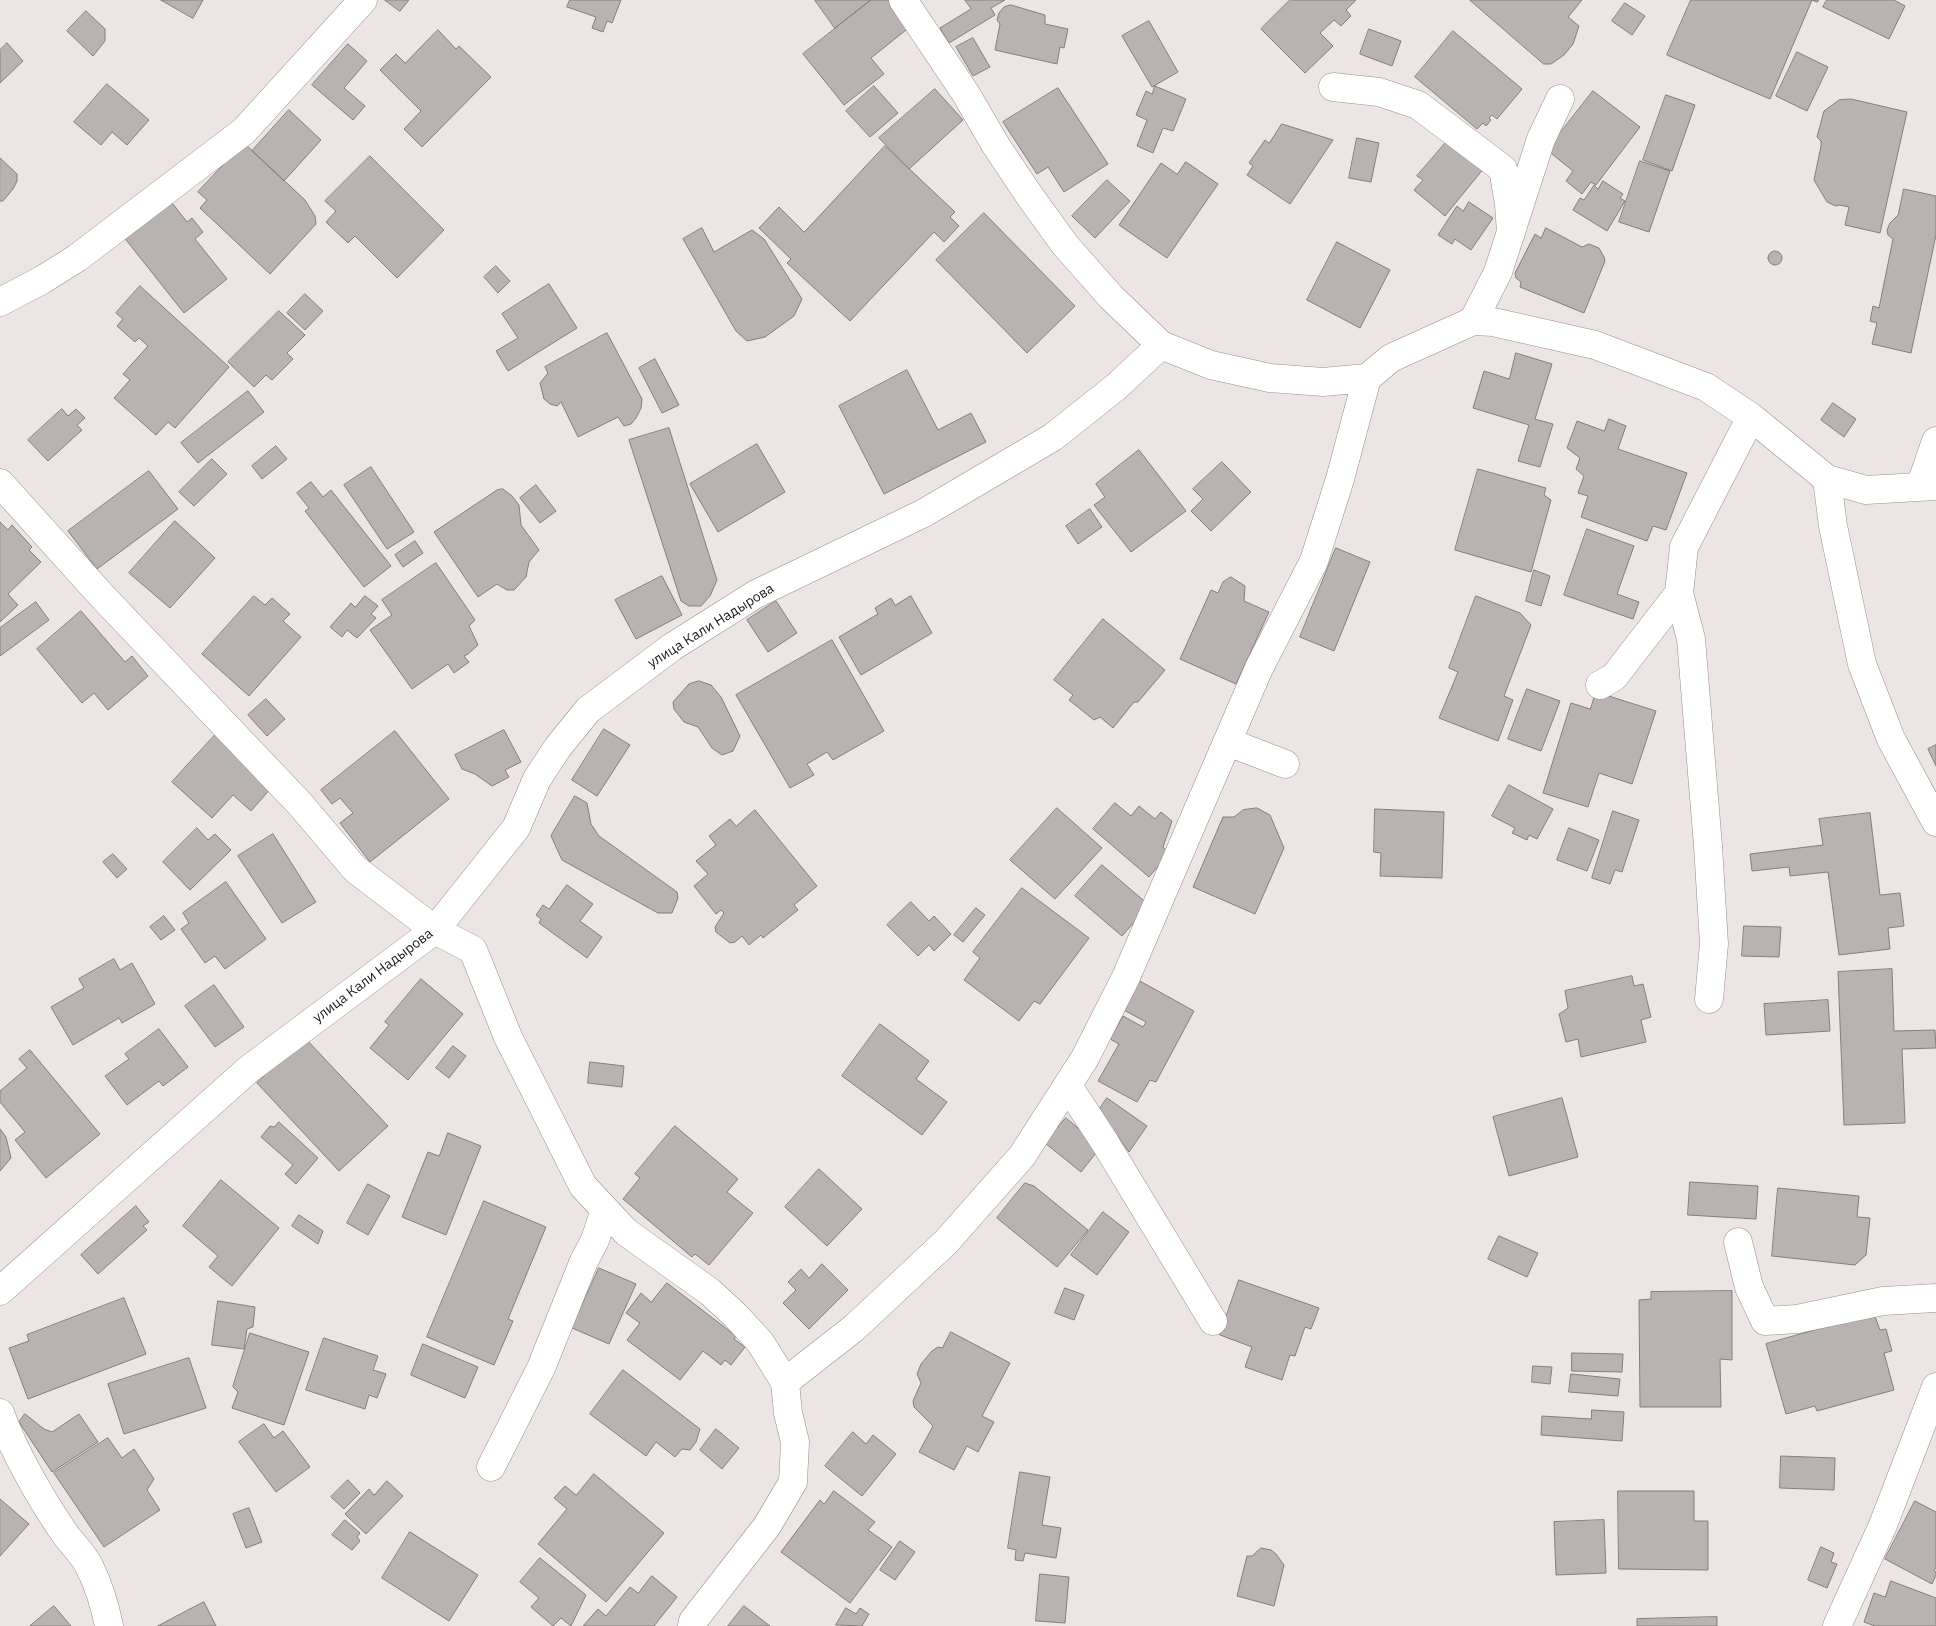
<!DOCTYPE html>
<meta charset="utf-8">
<style>
body{margin:0}
canvas{display:block;background:#ece5e4}
</style>
<canvas width="1936" height="1626"></canvas>
<script>
const g = document.querySelector('canvas').getContext('2d');
g.lineJoin = 'round';
function fill(path, color) { g.fillStyle = color; g.fill(path, 'evenodd'); }
function stroke(path, color, width, dash) { g.strokeStyle = color; g.lineWidth = width; g.lineCap = dash ? 'butt' : 'round'; g.setLineDash(dash || []); g.stroke(path); }
function write(font, color, halo, rows, align = 'center') {
  g.font = font + ' "IBM Plex Sans",sans-serif'; g.lineWidth = 5; g.setLineDash([]); g.textBaseline = 'middle'; g.strokeStyle = halo; g.fillStyle = color; for (const [text, x, y, turn = 0] of rows) {
    g.save(); g.translate(x, y); g.rotate((+turn || 0) * Math.PI / 180); g.textAlign = isNaN(turn) ? turn : align; if (halo) g.strokeText(text, 0, 0); g.fillText(text, 0, 0); g.restore();
  }
}
const building = new Path2D(`
 M161 0H203L193 18Z
 M385 0H409L400 11Z
 M570 0H621L612 23 607 21 603 32 592 28 596 17 567 7Z
 M815 0H871L835 28Z
 M871 0H892L911 26 871 58 884 74 844 105 803 54Z
 M965 0H1005L991 8 995 15 949 43 940 28 971 9Z
 M1290 0H1356L1346 10 1351 16 1341 26 1334 20 1320 33 1333 46 1305 73 1261 29Z
 M1470 0H1582L1568 17 1579 26 1573 44 1564 55 1551 64H1544Z
 M1691 0H1819L1817 2 1812 0 1770 99 1667 55Z
 M1827 0H1894L1905 6 1889 39 1823 7Z
 M1625 3 1645 16 1632 35 1612 21Z
 M1011 5 1045 15V24L1068 29 1064 48 1060 47 1057 64 995 50 1000 24 997 20 999 13 1004 7Z
 M86 11 105 29V41L93 56 67 31Z
 M1149 21 1178 72 1152 87 1122 36Z
 M1369 29 1401 41 1392 66 1360 54Z
 M438 30 456 49 459 46 491 77 422 147 404 129 421 111 380 70 396 54 405 63Z
 M1453 31 1522 89 1497 119 1492 115 1489 118 1491 120 1486 126 1483 123 1477 129 1415 77Z
 M973 38 990 67 973 76 956 47Z
 M7 43 23 61 0 83V50Z
 M348 44 367 61 344 88 365 106 353 120 312 85Z
 M1797 52 1828 67 1807 111 1776 96Z
 M107 84 149 120 127 145 112 132 101 145 74 122Z
 M874 86 898 113 870 137 846 111Z
 M1155 86 1186 99 1173 131 1163 128 1153 153 1137 146 1147 120 1136 115 1146 91 1152 94Z
 M1058 88 1108 164 1064 192 1048 167 1037 174 1003 122Z
 M935 89 963 120 909 169 879 138Z
 M1593 91 1640 127 1596 185 1591 182 1582 194 1566 181 1573 171 1547 150Z
 M1666 95 1695 105 1672 171 1643 160Z
 M1851 99 1907 112 1880 233 1845 225 1849 207 1839 205 1836 206 1827 202 1814 180 1821 146V141L1817 137 1824 111 1839 100Z
 M289 110 321 140 284 181 252 151Z
 M1282 124 1333 140 1290 204 1247 175 1253 166 1249 163 1265 140 1269 143Z
 M1357 138 1379 143 1371 182 1349 178Z
 M1449 139 1484 168 1445 216 1414 190 1423 180 1417 176Z
 M244 143 305 200 315 216 316 224 270 274 200 208 207 200 198 192Z
 M885 146 955 212 950 217 959 226 944 242 934 232 850 321 787 263 791 259 759 228 779 207 804 232Z
 M370 156 444 230 397 278 355 236 348 243 326 222 336 211 325 201Z
 M0 158 17 174V181L13 189 3 201H0Z
 M1640 161 1670 171 1649 232 1619 222Z
 M1186 162 1218 184 1167 258 1119 225 1161 163 1177 174Z
 M1107 180 1130 201 1095 238 1072 216Z
 M1603 181 1623 194 1620 198 1625 201 1607 231 1573 210 1580 198 1584 200 1594 185 1598 189Z
 M1904 189 1936 196V235L1911 353 1872 344 1877 323 1870 321 1873 306 1879 308 1893 239 1888 235 1887 230 1890 223 1898 215Z
 M169 199 187 222 192 218 203 232 195 239 227 279 184 313 123 236Z
 M1469 202 1493 218 1471 250 1455 239 1452 244 1438 235 1457 206 1463 211Z
 M984 213 1075 306 1027 353 936 260Z
 M702 228 714 252 752 230 764 239 802 299 794 316 765 337 747 341 736 331 683 239Z
 M1546 228 1582 247 1589 244 1599 248 1604 257 1605 261 1584 313 1520 287 1521 282 1516 278 1515 273 1535 234 1541 238Z
 M1337 242 1390 270 1360 328 1307 300Z
 M1768 258a7 7 0 1 1 14 0a7 7 0 1 1-14 0Z
 M496 266 510 281 498 293 484 277Z
 M549 284 577 328 508 371 496 351 518 338 502 314Z
 M140 286 229 367 175 428 168 422 156 435 114 398 130 380 123 374 148 346 139 338 135 342 117 326 123 319 116 313Z
 M305 294 323 311 305 330 287 313Z
 M279 311 305 335 287 353 293 359 272 380 266 375 254 387 228 362Z
 M607 333 642 399 641 408 636 418 631 424 624 426 618 417 578 437 561 402 557 406 550 404 544 399 540 383 548 373 545 367Z
 M1516 353 1552 364 1535 419 1553 424 1540 467 1518 461 1529 425 1473 408 1484 371 1509 379Z
 M655 359 679 405 662 413 639 368Z
 M907 370 938 430 971 413 986 442 884 494 839 406Z
 M248 391 264 412 198 463 181 443Z
 M1833 403 1856 419 1844 437 1821 420Z
 M62 409 68 416 76 409 85 418 77 425 82 430 48 461 28 440Z
 M1609 419 1626 426 1618 449 1687 473 1666 530 1653 526 1647 541 1581 517 1588 496 1578 493 1584 476 1576 469 1580 458 1567 448 1577 421 1604 431Z
 M669 428 717 580 710 596 701 606H689L681 601 629 440Z
 M757 444 785 492 718 532 690 484Z
 M276 446 287 459 262 479 252 466Z
 M1139 450 1186 511 1131 552 1094 505 1105 497 1096 484Z
 M212 459 227 474 194 506 179 492Z
 M1222 462 1251 492 1211 531 1191 511 1203 499 1193 489Z
 M371 467 414 532 387 549 344 485Z
 M1478 469 1546 488 1544 495 1551 500 1531 572 1455 550Z
 M149 471 178 509 97 569 68 531Z
 M311 482 323 497 331 490 391 566 364 587 305 511 309 508 297 493Z
 M536 485 556 511 540 523 520 498Z
 M503 489 512 496 519 505 521 525 539 550 529 562 526 577 514 590H507L497 584 478 597 434 532 497 490Z
 M1090 509 1102 527 1078 544 1066 526Z
 M175 521 215 558 170 608 129 573Z
 M0 522 8 530 12 525 32 547 29 550 41 562 8 594 18 605 0 622Z
 M1587 529 1634 546 1617 594 1639 602 1633 619 1564 595Z
 M415 541 423 553 403 567 395 555Z
 M1336 548 1370 562 1334 651 1300 637Z
 M436 563 475 620 469 626 478 645 468 654 464 656 469 662 454 673 448 664 412 689 370 630 392 615 382 600Z
 M1534 570 1550 576 1541 606 1526 601Z
 M662 576 682 615 636 639 615 600Z
 M1231 577 1245 586 1244 601 1269 612 1236 684 1180 659 1211 590 1218 593 1223 582Z
 M254 596 265 605 272 598 290 614 283 621 301 637 249 696 202 654Z
 M365 596 378 606 371 614 376 618 357 638 347 630 342 637 330 627 351 603 355 607Z
 M911 596 932 633 861 675 839 637 878 614 875 608 891 598 895 605Z
 M1476 596 1520 613 1531 625 1504 696 1513 700 1498 741 1439 718 1458 672 1449 668Z
 M776 601 797 633 768 652 747 620Z
 M36 602 49 620 0 656V628Z
 M81 611 125 662 132 656 148 676 108 710 94 693 82 703 37 649Z
 M1103 619 1165 670 1138 702H1134L1113 728 1100 717 1094 720 1069 700 1073 695 1054 680Z
 M832 640 884 731 833 760 827 752 807 764 814 775 790 788 736 695Z
 M699 681 711 685 721 697 740 736 733 751 722 755 712 748 698 727 684 722 674 709 673 702 689 684Z
 M1527 689 1560 701 1541 751 1508 739Z
 M1596 692 1656 711 1632 784 1599 773 1588 807 1543 793 1571 703 1590 709Z
 M266 699 285 719 267 736 248 715Z
 M604 729 630 745 597 796 572 780Z
 M504 730 521 762 505 770 509 777 492 786 475 774 462 769 455 755Z
 M395 731 449 799 370 862 340 823 353 813 340 798 332 804 321 790Z
 M215 735 272 787 251 811 233 795 212 818 172 782Z
 M1936 745V766L1928 749Z
 M1509 785 1553 809 1537 839 1529 835 1527 840 1512 833 1515 828 1492 816Z
 M575 796 587 803 591 824 599 836 677 892 678 898 672 913H658L562 860 551 836Z
 M1115 803 1131 816 1139 806 1155 819 1161 812 1172 821 1163 847 1169 853 1149 877 1093 829Z
 M1057 808 1102 848 1055 899 1010 860Z
 M1257 808 1270 815 1284 848 1255 914 1193 887 1223 817H1234L1243 810Z
 M1375 809 1444 812 1442 878 1380 876 1381 853 1374 852Z
 M755 810 817 886 794 905 798 910 763 938 761 935 749 945 742 936 735 942 730 943 716 932 715 927 724 913 721 910 716 914 694 886 708 874 696 861 716 845 709 836 730 819 736 826Z
 M1613 811 1639 820 1622 872 1615 870 1610 884 1592 878Z
 M1870 813 1880 895 1900 893 1904 926 1888 928 1890 949 1839 955 1828 872 1790 876 1789 867 1752 871 1750 854 1823 845 1819 819Z
 M197 828 208 840 215 834 231 850 190 890 163 862Z
 M1569 828 1599 840 1587 871 1557 860Z
 M273 834 316 902 282 923 238 856Z
 M113 854 127 869 117 878 103 862Z
 M1102 865 1149 905 1122 936 1075 896Z
 M226 882 266 939 225 969 215 956 205 963 181 929 189 923 183 913Z
 M567 885 593 904 580 921 602 937 587 958 539 923 541 919 536 915 543 905 549 909Z
 M1022 888 1089 938 1040 1004 1034 1001 1019 1021 964 980 980 958 973 952Z
 M911 902 929 921 934 916 951 934 934 951 929 945 918 956 887 925Z
 M976 908 985 915 963 942 954 935Z
 M164 916 175 930 161 940 150 927Z
 M1744 926 1781 927 1779 957 1742 956Z
 M114 959 120 970 132 963 155 1004 122 1023 119 1018 73 1045 51 1007 84 988 79 979Z
 M1892 969 1894 1031 1935 1030 1936 1048 1902 1049 1905 1123 1844 1125 1838 972Z
 M1632 976 1634 986 1643 984 1651 1017 1641 1020 1646 1042 1581 1057 1578 1039 1566 1042 1559 1014 1568 1008 1565 991Z
 M421 979 463 1014 408 1080 370 1048 389 1025 385 1022Z
 M1138 980 1194 1011 1156 1082 1150 1080 1137 1102 1098 1081 1119 1044 1110 1039 1123 1016 1143 1027 1146 1022 1122 1009Z
 M214 985 244 1027 215 1047 185 1006Z
 M1828 1000 1830 1031 1766 1035 1764 1004Z
 M880 1024 929 1061 916 1079 947 1102 922 1135 842 1076Z
 M159 1029 188 1067 163 1086 159 1081 127 1105 105 1076 129 1059 125 1054Z
 M305 1038 388 1126 339 1171 257 1083Z
 M453 1046 466 1056 449 1078 436 1068Z
 M30 1050 100 1134 46 1178 15 1140 25 1132 0 1102V1091L27 1068 19 1059Z
 M590 1062 624 1066 622 1087 588 1083Z
 M1107 1098 1147 1126 1129 1152 1099 1110Z
 M1562 1098 1578 1157 1509 1176 1493 1117Z
 M1066 1118 1090 1138 1103 1144 1081 1172 1045 1143Z
 M279 1122 318 1158 296 1184 285 1174 293 1165 261 1137 270 1126 274 1127Z
 M675 1126 738 1179 727 1192 753 1213 709 1265 695 1254 692 1257 623 1199 640 1178 635 1174Z
 M0 1129 6 1137 11 1158 0 1171Z
 M448 1133 481 1146 446 1235 402 1217 428 1152 439 1156Z
 M819 1169 862 1209 827 1246 785 1207Z
 M221 1180 279 1228 232 1286 209 1267 218 1256 183 1226Z
 M1690 1182 1758 1186 1756 1219 1688 1215Z
 M1025 1183 1034 1186 1088 1230 1057 1267 997 1218Z
 M368 1184 390 1196 368 1235 347 1223Z
 M1778 1188 1859 1196 1857 1217 1870 1218 1866 1255 1855 1265 1772 1256Z
 M484 1201 546 1227 508 1319 513 1321 494 1365 427 1337Z
 M136 1206 149 1222 143 1226 147 1230 98 1274 81 1255Z
 M1103 1212 1129 1232 1097 1275 1071 1255Z
 M299 1215 323 1231 318 1244 292 1226Z
 M1499 1236 1538 1253 1527 1277 1488 1259Z
 M822 1264 848 1290 809 1329 783 1303 796 1290 788 1282 801 1269 809 1278Z
 M599 1268 636 1284 609 1344 572 1328Z
 M1239 1280 1319 1308 1311 1329 1305 1327 1295 1356 1290 1355 1282 1380 1245 1367 1252 1347 1220 1335Z
 M667 1283 736 1336 734 1339 745 1347 731 1365 725 1360 721 1365 703 1351 680 1380 627 1340 640 1323 626 1313 641 1293 651 1302Z
 M1065 1288 1084 1295 1074 1320 1055 1313Z
 M1732 1291V1360L1720 1359 1721 1407H1640L1639 1300 1651 1299V1292Z
 M124 1298 146 1354 28 1399 9 1348 29 1341 27 1335Z
 M218 1301 255 1307 253 1327 247 1329 244 1349 212 1345Z
 M1874 1314 1880 1330 1886 1329 1892 1351 1884 1353 1894 1390 1817 1411 1815 1406 1786 1414 1766 1344Z
 M951 1332 1010 1363 982 1416 994 1422 978 1452 967 1446 954 1470 919 1452 933 1426 914 1407 913 1401 921 1383 917 1374 921 1364 932 1351 938 1347 942 1348Z
 M250 1333 309 1352 284 1425 232 1408 238 1392 233 1387Z
 M324 1338 378 1356 373 1370 386 1374 377 1398 369 1395 365 1409 306 1390Z
 M423 1344 478 1367 465 1398 411 1375Z
 M1572 1353 1623 1354 1622 1372 1572 1371Z
 M189 1358 206 1408 124 1434 108 1384Z
 M1533 1366 1552 1367 1550 1384 1532 1382Z
 M623 1370 700 1429 696 1442 690 1450 682 1449 675 1457 656 1442 646 1456 590 1414Z
 M1571 1374 1620 1379 1618 1396 1569 1392Z
 M1592 1410 1624 1412 1622 1441 1541 1435 1542 1416 1591 1419Z
 M25 1414 44 1429 52 1432 79 1414 98 1442 52 1472 19 1422Z
 M264 1424 274 1438 283 1431 310 1467 276 1492 239 1442Z
 M716 1429 739 1448 722 1469 700 1450Z
 M853 1432 866 1444 873 1435 896 1454 862 1496 825 1466Z
 M108 1438 122 1458 134 1449 154 1479 147 1490 160 1510 104 1547 54 1473Z
 M1781 1456 1835 1458 1834 1490 1780 1488Z
 M1020 1472 1050 1477 1042 1525 1061 1528 1056 1558 1025 1553 1023 1561 1015 1560 1016 1550 1008 1548Z
 M594 1474 664 1533 606 1602 538 1544 567 1509 554 1498 565 1486 576 1495Z
 M348 1480 360 1493 344 1509 331 1497Z
 M387 1481 403 1496 366 1534 345 1514 369 1489 374 1495Z
 M834 1491 875 1522 868 1530 892 1547 850 1603 781 1552 820 1500 824 1504Z
 M1618 1491H1694V1521H1708V1570L1619 1569Z
 M0 1499 29 1524 0 1556Z
 M1915 1501 1936 1512V1567L1934 1571 1936 1572V1575L1932 1584 1885 1559Z
 M249 1508 262 1542 246 1548 233 1514Z
 M345 1520 360 1533 357 1537 360 1541 352 1550 332 1535Z
 M1604 1520 1606 1573 1556 1575 1554 1522Z
 M410 1532 478 1575 449 1621 382 1578Z
 M900 1541 915 1552 895 1580 880 1570Z
 M1821 1547 1834 1553 1831 1562 1837 1564 1827 1588 1808 1580Z
 M1261 1548 1271 1550 1276 1554 1284 1565 1274 1606 1237 1596 1247 1556H1252Z
 M540 1558 586 1595 571 1626 561 1618 553 1626 531 1607 539 1598 520 1582Z
 M1040 1574 1069 1577 1065 1623 1036 1621Z
 M652 1576 677 1597 654 1626H583L598 1609 606 1616 630 1587 638 1593Z
 M1891 1581 1936 1598V1626H1875L1864 1622 1874 1593 1885 1597Z
 M204 1602 216 1626H158Z
 M54 1606 71 1626H30Z
 M744 1606 770 1626H728Z
 M846 1608 856 1614 860 1608 869 1614 862 1626 836 1625Z
 M1717 1617V1626H1637V1619Z`);
fill(building, '#b8b2b0');
stroke(building, '#847e7c', 1);
const minor = new Path2D(`
 M903 0 966 94 995 144 1029 195 1065 245 1111 297 1161 345 1211 365 1270 378 1323 382 1367 378 1391 358 1473 321 1493 322 1595 345 1706 387 1751 417 1827 479 1866 490 1936 486
 M1333 87 1379 92 1418 105 1503 169 1509 204 1511 233
 M0 302 42 280 77 258 244 131 363 0
 M1473 321 1498 272 1541 139 1560 99
 M1827 479 1833 526 1862 664 1891 739 1936 822
 M0 483 102 596 300 804 355 869 435 930 473 950 508 1037 583 1186 626 1232 710 1292 735 1315 760 1342 785 1382 788 1413 795 1442 793 1482 767 1526 693 1621 692 1626
 M1920 487 1936 441
 M1600 685 1614 677 1679 593
 M1228 742 1285 764
 M1709 999 1714 944 1708 846 1691 639 1679 593 1684 547 1751 417
 M1068 1086 1104 1141 1213 1321
 M1738 1242 1749 1287 1765 1321 1797 1319 1883 1301 1936 1298
 M0 1291 249 1069 435 930 516 828 537 779 558 747 588 710 672 647 756 594 924 513 1053 437 1116 387 1161 345
 M785 1382 854 1328 946 1242 1022 1156 1085 1058 1126 977 1259 668 1314 561 1340 479 1367 378
 M0 1413C14 1452 41 1499 65 1534 73 1545 85 1556 90 1568 99 1586 105 1606 109 1626
 M491 1467 541 1368 584 1261 595 1240 605 1210
 M1837 1626 1883 1525 1936 1387`);
stroke(minor, '#968f8e', 29);
stroke(minor, '#fff', 28);
write('14px', '#1b1818', '#fff', [
 ["улица Кали Надырова",711,626,-32],
 ["улица Кали Надырова",373,976,-37]
]);
</script>
